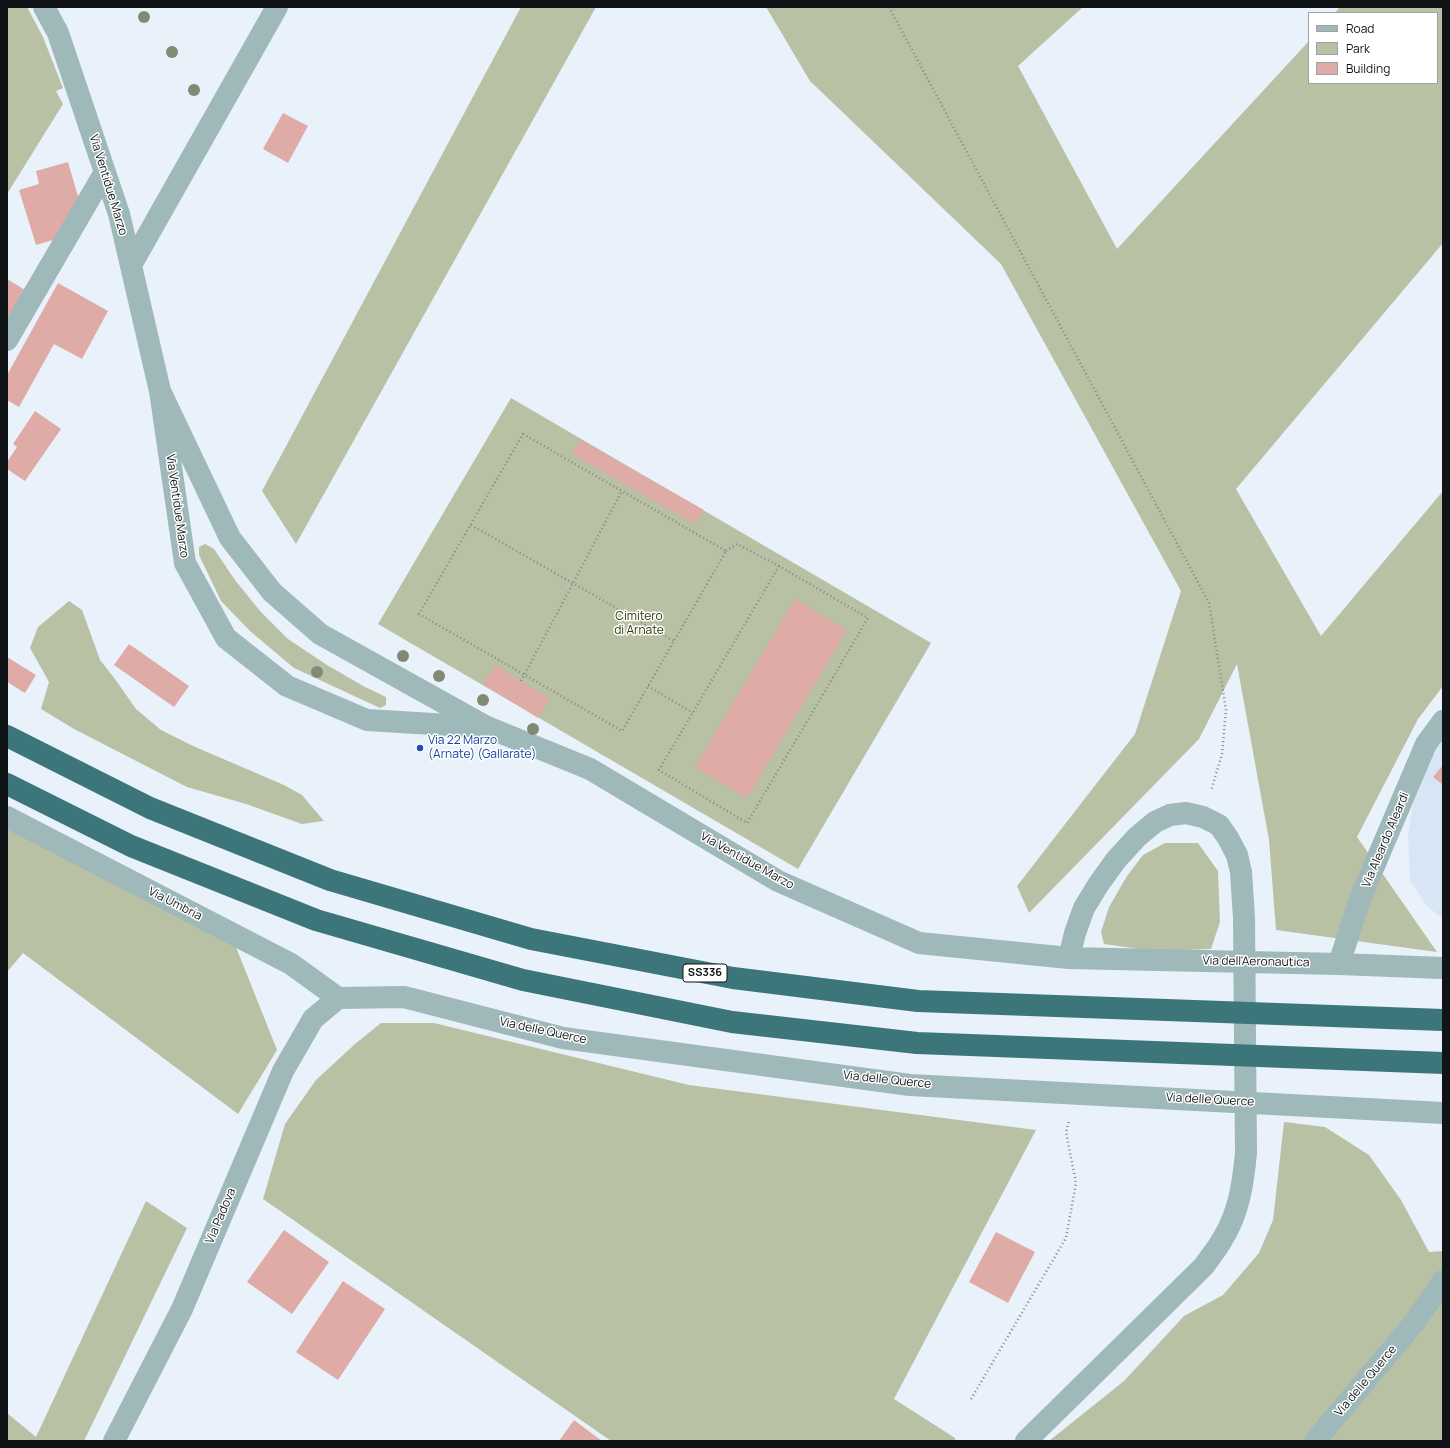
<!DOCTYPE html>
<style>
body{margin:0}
#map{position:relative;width:1450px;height:1448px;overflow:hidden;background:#e9f1fb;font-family:Manrope,sans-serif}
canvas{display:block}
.frame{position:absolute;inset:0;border:8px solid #111417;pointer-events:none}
.legend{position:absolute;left:1308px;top:12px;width:130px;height:72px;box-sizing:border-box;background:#fff;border:1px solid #a0a1a2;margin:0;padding:5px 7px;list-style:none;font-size:12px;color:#111417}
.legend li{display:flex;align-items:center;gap:8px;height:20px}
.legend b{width:20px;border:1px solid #a0a1a2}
</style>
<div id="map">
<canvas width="1450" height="1448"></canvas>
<div class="frame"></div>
<ul class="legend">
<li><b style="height:5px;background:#9fb8b9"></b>Road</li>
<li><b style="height:11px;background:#b9c1a5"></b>Park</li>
<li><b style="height:11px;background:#dfaba7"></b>Building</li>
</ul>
</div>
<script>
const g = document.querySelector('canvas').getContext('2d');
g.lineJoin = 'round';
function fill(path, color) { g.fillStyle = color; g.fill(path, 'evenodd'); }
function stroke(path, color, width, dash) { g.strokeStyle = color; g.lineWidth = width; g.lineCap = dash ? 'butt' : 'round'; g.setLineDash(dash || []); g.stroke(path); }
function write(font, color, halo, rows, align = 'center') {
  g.font = font + ' Manrope,sans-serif'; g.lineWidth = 3; g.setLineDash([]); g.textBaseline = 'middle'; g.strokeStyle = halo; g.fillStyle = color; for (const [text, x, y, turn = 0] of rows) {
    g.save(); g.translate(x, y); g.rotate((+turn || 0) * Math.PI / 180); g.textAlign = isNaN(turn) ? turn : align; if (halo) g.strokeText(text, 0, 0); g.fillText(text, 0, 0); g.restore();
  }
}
fill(new Path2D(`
 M1443 740V919L1426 905 1410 880 1408 835 1413 804 1433 752Z`), '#d8e5f5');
fill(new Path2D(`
 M7 7H27L43 37 63 88 56 91 63 104 7 194Z
 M521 7H596L296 544 262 491Z
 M766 7H1083L1018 66 1117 249 1309 41V83H1437V13H1335L1340 7H1443V243L1236 489 1321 636 1443 491V686L1418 719 1357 837 1437 952 1276 930 1269 840 1237 664 1199 739 1029 913 1017 886 1135 734 1181 591 1001 264 810 81Z
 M511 398 931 643 798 869 378 624Z
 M205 544 214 549 235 580 260 611 288 639 327 665 365 687 386 697V705L380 708 294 668 251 632 221 601 199 555V547Z
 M69 601 82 610 100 660 115 679 136 709 161 730 193 746 284 785 302 795 324 821 302 824 246 804 187 787 74 729 41 709 49 682 30 648 38 627Z
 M7 826 234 942 277 1050 238 1114 23 953 7 972Z
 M1165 843H1198L1218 871 1220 922 1211 949 1153 951 1104 944 1101 932 1109 907 1127 876 1143 855Z
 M381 1023H434L689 1085 1036 1130 894 1399 955 1438V1441H611L263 1199 285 1124 316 1080 355 1044Z
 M1284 1122 1325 1127 1369 1155 1401 1200 1429 1252 1443 1251V1441H1049L1124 1381 1184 1316 1223 1295 1259 1253 1273 1220Z
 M146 1201 187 1228 84 1441H7V1413L36 1437Z`), '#b9c1a5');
fill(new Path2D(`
 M283 113 308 126 288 163 263 149Z
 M68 162 82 210 77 233 36 245 19 190 39 184 36 171Z
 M7 279 25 290 7 321Z
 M58 283 108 311 82 359 54 344 19 407 7 400V375Z
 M35 411 61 429 25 481 7 469V462L17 447 13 444Z
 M581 440 704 510 695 524 572 454Z
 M795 599 847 630 747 798 695 767Z
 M129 644 189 686 174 707 114 665Z
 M7 657 36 675 25 693 7 682Z
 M495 665 550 699 538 718 483 684Z
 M1443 765V785L1433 777Z
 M284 1230 329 1262 292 1314 247 1282Z
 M996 1232 1035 1252 1008 1303 969 1282Z
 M343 1281 385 1309 338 1380 296 1352Z
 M574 1420 602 1441H559Z`), '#dfaba7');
stroke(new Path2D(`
 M889 7 1209 603 1226 710 1222 754 1211 791
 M523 434 726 551 622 731 419 614Z
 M471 525 674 641
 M726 551 737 544 779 566 868 618 747 823 659 770 779 566
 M521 681 622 491
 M648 686 693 713
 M971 1399 1066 1238 1076 1183 1066 1132 1069 1121`), '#82878e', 2.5, [1, 3]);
stroke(new Path2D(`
 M44 7 58 33 119 214 160 391 185 563 226 638 287 686 367 720 482 727
 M131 265 277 7
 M7 340 105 172
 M160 391 230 538 272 592 320 634 487 727 590 769 778 881 919 943 1069 958 1339 964 1443 968
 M7 817 291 964 338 998
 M1339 964 1360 899 1426 744 1443 721
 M338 998 404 997 563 1038 910 1085 1443 1113
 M114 1441 182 1309 283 1071 313 1019 338 998
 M1026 1441 1204 1266C1210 1257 1217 1249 1222 1240 1239 1213 1243 1184 1246 1153L1244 918 1241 872 1237 855 1228 838 1219 825 1203 817 1186 813 1170 815 1155 822 1137 837 1116 860 1098 885 1084 908 1075 933 1069 958
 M1315 1441 1414 1323 1443 1281`), '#9fb8b9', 22);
stroke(new Path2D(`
 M7 736 150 808 330 880 531 939 733 978 918 1001 1443 1020
 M7 784 131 846 316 920 523 980 732 1022 917 1043 1443 1063`), '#3c767a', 22);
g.fillStyle = '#818a72';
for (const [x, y] of [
 [144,17],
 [172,52],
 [194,90],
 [403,656],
 [317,672],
 [439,676],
 [483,700],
 [533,729]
]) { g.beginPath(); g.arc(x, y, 6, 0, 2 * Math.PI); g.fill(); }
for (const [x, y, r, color] of [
 [420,748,4,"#1a4fb4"]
]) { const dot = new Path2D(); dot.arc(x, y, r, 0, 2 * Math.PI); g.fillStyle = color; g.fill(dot); stroke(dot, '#fff', 1.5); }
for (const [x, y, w] of [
 [705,973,44]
]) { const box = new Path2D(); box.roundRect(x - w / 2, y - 9, w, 18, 3); g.fillStyle = '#fff'; g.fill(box); stroke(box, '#111417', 1); }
write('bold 11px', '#111417', null, [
 ["SS336",705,973]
]);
write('12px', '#111417', '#fff', [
 ["Via Ventidue Marzo",108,185,73],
 ["Via Ventidue Marzo",177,506,82],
 ["Via Aleardo Aleardi",1386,840,-67],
 ["Via Ventidue Marzo",747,861,29],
 ["Via Umbria",175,904,27],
 ["Via dell'Aeronautica",1256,962,1],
 ["Via delle Querce",543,1031,12],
 ["Via delle Querce",887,1080,6],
 ["Via delle Querce",1210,1100,3],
 ["Via Padova",221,1216,-67],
 ["Via delle Querce",1366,1381,-50]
]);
write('12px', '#2c3601', '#fff', [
 ["Cimitero",639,617],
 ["di Arnate",639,631]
]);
write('12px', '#164399', '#fff', [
 ["Via 22 Marzo",428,741],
 ["(Arnate) (Gallarate)",428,755]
], 'left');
</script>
